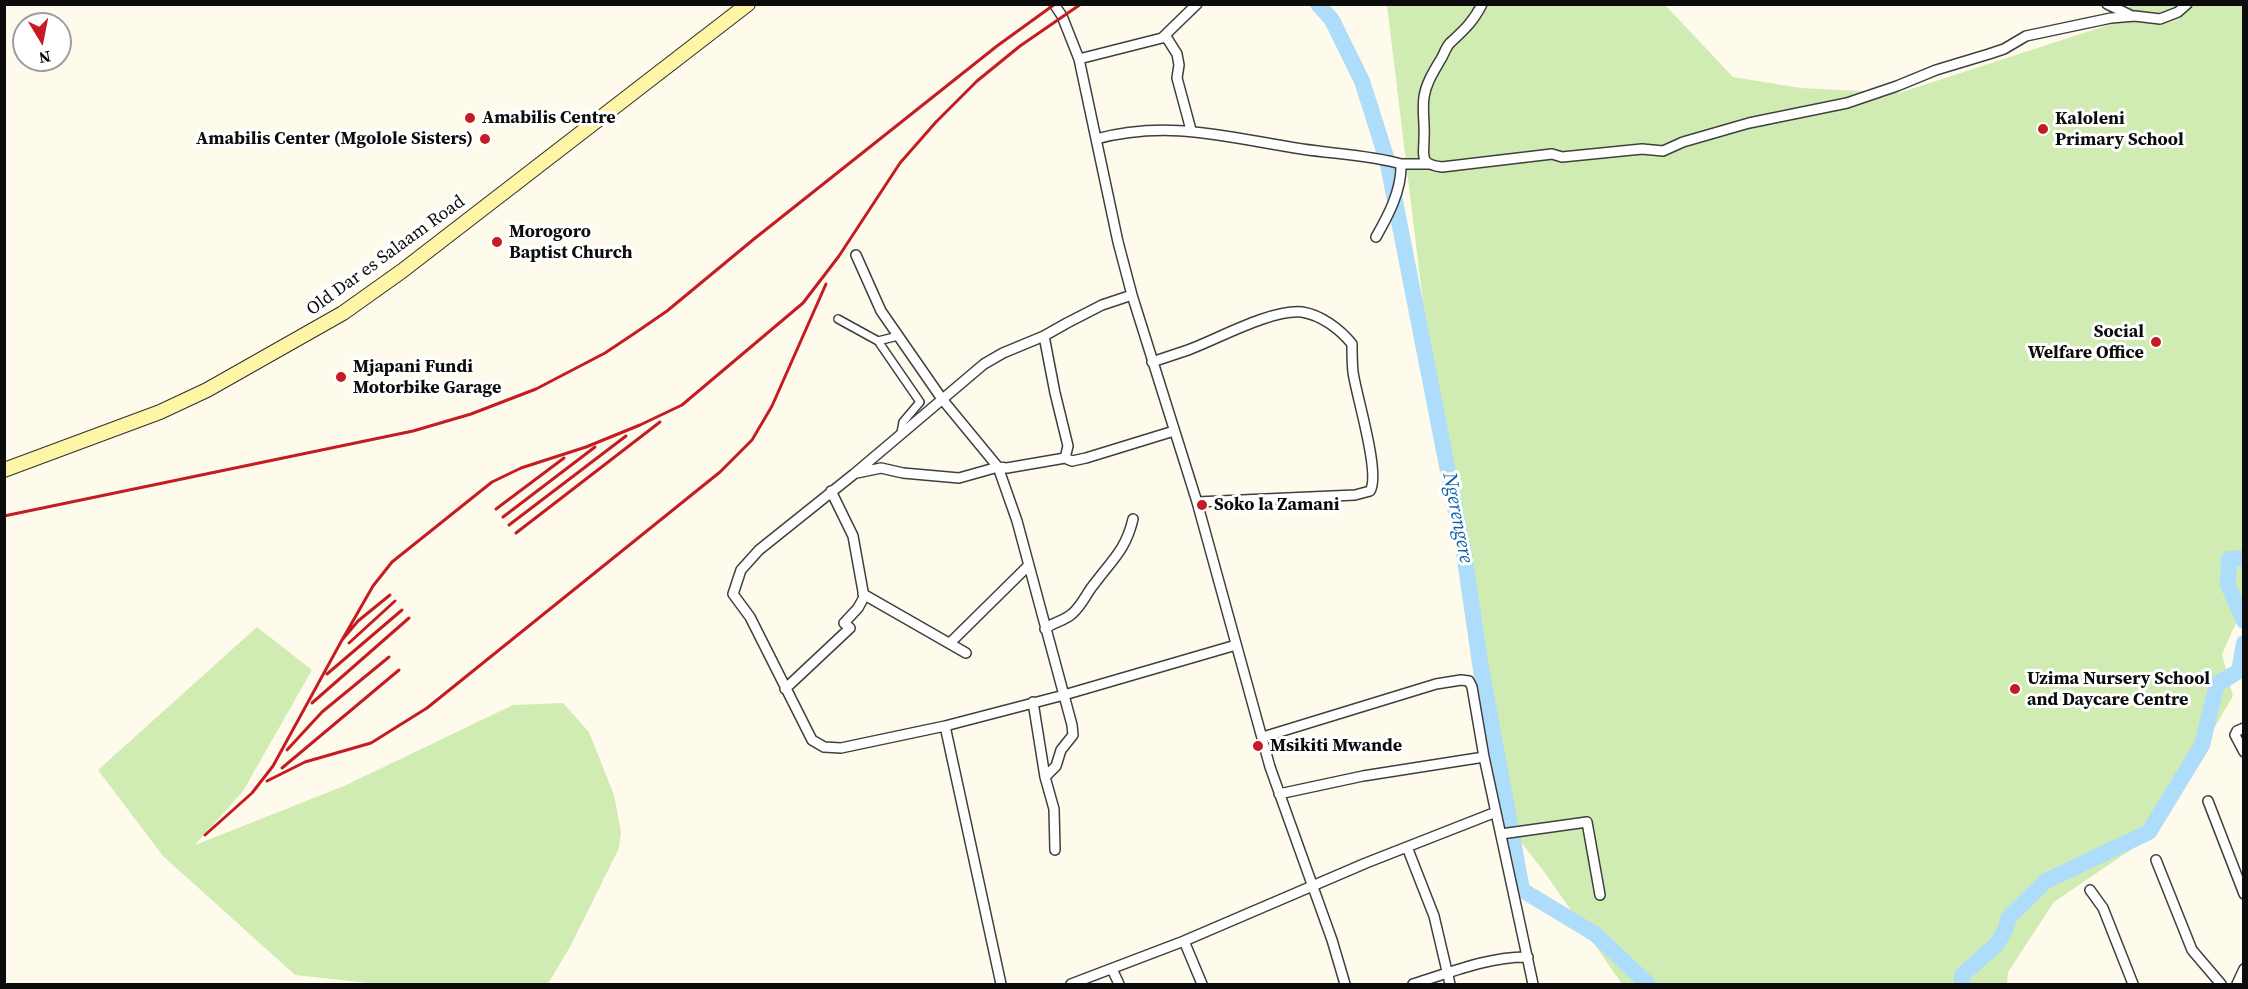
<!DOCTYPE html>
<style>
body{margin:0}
#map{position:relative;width:2248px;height:989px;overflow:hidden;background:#fffbec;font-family:"Source Serif 4",serif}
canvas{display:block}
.frame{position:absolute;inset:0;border:6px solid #0c0c0c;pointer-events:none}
.north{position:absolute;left:12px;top:12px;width:60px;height:60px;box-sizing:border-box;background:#fff;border:2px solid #9e9e9e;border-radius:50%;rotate:170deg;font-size:16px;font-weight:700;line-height:24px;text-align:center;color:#0c0c0c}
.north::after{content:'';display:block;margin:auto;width:21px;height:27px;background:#c51c24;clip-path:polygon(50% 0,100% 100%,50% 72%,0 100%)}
</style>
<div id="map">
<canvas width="2248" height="989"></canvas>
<div class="frame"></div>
<div class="north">N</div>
</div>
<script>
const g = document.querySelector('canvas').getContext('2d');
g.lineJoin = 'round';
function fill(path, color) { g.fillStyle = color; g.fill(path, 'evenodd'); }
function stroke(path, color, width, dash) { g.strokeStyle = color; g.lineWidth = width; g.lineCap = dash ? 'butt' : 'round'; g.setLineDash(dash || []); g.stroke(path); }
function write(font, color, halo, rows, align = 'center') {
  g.font = font + ' "Source Serif 4",serif'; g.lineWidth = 6; g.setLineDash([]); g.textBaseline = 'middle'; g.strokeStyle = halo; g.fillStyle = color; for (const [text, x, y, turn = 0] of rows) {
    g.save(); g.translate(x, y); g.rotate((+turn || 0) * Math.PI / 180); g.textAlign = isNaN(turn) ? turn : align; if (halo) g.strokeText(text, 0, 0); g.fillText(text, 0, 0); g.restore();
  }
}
fill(new Path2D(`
 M1387 5H1665L1733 77 1801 88 1899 93 2108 25 2132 5H2243L2244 605 2222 654 2233 696 2151 836 2054 902 2008 972 2007 984H1622L1545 873 1492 805 1436 410Z
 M257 627 312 670 243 791 195 845 344 786 513 705 563 703 589 732 614 795 621 832 619 848 571 945 548 984H377L295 975 163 856 98 770Z`), '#d1ecb3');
stroke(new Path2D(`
 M1318 4 1332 20 1362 81 1387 160 1464 553 1480 662 1522 890 1595 934 1648 984
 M2244 558 2229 559 2228 585 2244 621
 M1962 984V975L1996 945 2005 931 2009 917 2046 881 2149 832 2202 745 2217 684 2239 671 2244 643`), '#adddfa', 16);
const pedestrian = new Path2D(`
 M838 319 878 341 920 402 903 422 901 433
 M878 341 898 336`);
const minor = new Path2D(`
 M1054 4 1062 16 1079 59 1118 242 1132 295 1197 502 1270 767 1332 940 1345 984
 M1482 4C1474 21 1463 31 1450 43 1446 47 1444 54 1441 59 1434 71 1426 83 1424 97 1422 110 1425 125 1424 138 1424 157 1419 164 1442 167L1552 154 1562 157 1642 149 1663 151 1683 142 1749 123 1847 103 1897 86 1936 70 1989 54 2004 49 2026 36 2111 18 2135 16 2160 19 2178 12 2187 4
 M2107 4 2130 15
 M1165 35 1177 54 1179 65 1177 78 1191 130
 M1079 59 1162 38 1197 4
 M1096 139C1170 119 1229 138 1302 149 1335 154 1370 155 1401 164 1402 190 1388 216 1376 237
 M1401 164H1429
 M856 255 881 311 942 399 998 467 1017 521 1072 725 1073 735 1061 750 1056 766 1045 777
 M1132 295 1102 305 1067 323 1044 336 1003 353 984 364 854 474 759 550 741 570 733 594 750 617 812 740 824 747 841 748 945 726 1064 695 1236 645
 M1044 336 1055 393 1068 446 1065 458
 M1152 362C1164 358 1176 354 1188 350 1218 339 1271 309 1302 312 1321 315 1340 329 1352 344 1352 353 1352 363 1353 372 1356 395 1381 474 1370 491L1355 495 1197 502
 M857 473 881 468 903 473 959 478 998 467 1007 468 1065 458 1072 461 1086 458 1174 431
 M863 594 966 653
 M1045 629C1053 622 1065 621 1073 613 1083 604 1087 592 1095 583 1113 559 1126 549 1133 519
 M950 643 1028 566
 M785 689 850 628 844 623 858 608 864 597 853 536 831 491
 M1033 702 1045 777 1054 809 1055 850
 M945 726 1001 984
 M2244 728 2237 731 2235 735 2244 752
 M1263 737 1436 684 1461 680 1469 681 1472 687 1484 757 1533 984
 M1279 794 1363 776 1484 757
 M2208 801 2244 894
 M1501 834 1587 822 1600 895
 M1407 847 1434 916 1450 984
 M2156 860 2192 950 2221 984
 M2090 890 2103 908 2133 984
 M1184 941 1202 984
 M1112 969 1119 984
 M1071 984 1184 941 1366 863 1496 812
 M1413 984C1449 973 1490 956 1528 957
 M2237 984 2244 969`);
const secondary = new Path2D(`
 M4 470 160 412 207 390 343 313 402 271 748 4`);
stroke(pedestrian, '#3f3f3f', 10);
stroke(minor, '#3f3f3f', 12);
stroke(secondary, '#2e2e2e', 16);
stroke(pedestrian, '#fff', 7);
stroke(minor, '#fff', 9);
stroke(secondary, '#fff5a7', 14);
stroke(new Path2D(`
 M496 509 564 458
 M4 516 413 431 471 414 536 389 605 353 635 333 667 311 754 239 997 46 1055 4
 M503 517 595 447
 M509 525 626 436
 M516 533 660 422
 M342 640 373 586 392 562 492 482 521 468 586 447 640 425 682 405 803 303 839 256 900 163 936 122 977 81 1020 46 1081 4
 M349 643 395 601
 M327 674 402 610
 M312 703 409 618
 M287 750 322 712 389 657
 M282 768 399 670
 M267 781 305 762 371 743 427 708 720 472 752 440 772 406 826 284
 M205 835 252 793 273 766 342 640 358 621 390 595`), '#c51c24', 3);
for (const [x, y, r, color] of [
 [470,118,6,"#c51c24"],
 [2043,129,6,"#c51c24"],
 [485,139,6,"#c51c24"],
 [497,242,6,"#c51c24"],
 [2156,342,6,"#c51c24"],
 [341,377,6,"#c51c24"],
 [1202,505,6,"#c51c24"],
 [2015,689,6,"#c51c24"],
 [1258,746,6,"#c51c24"]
]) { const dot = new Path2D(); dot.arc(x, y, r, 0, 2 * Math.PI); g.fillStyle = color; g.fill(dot); stroke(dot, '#fff', 2); }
write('bold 18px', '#0c0c0c', '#fff', [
 ["Amabilis Centre",482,118],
 ["Kaloleni",2055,119],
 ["Primary School",2055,140],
 ["Amabilis Center (Mgolole Sisters)",473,139,"right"],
 ["Morogoro",509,232],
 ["Baptist Church",509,253],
 ["Social",2144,332,"right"],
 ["Welfare Office",2144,353,"right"],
 ["Mjapani Fundi",353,367],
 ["Motorbike Garage",353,388],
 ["Soko la Zamani",1214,505],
 ["Uzima Nursery School",2027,679],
 ["and Daycare Centre",2027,700],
 ["Msikiti Mwande",1270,746]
], 'left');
write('18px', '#0c0c0c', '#fff', [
 ["Old Dar es Salaam Road",386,256,-36]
]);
write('italic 20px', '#0e64a6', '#fff', [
 ["Ngerengere",1457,518,79]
]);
</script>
